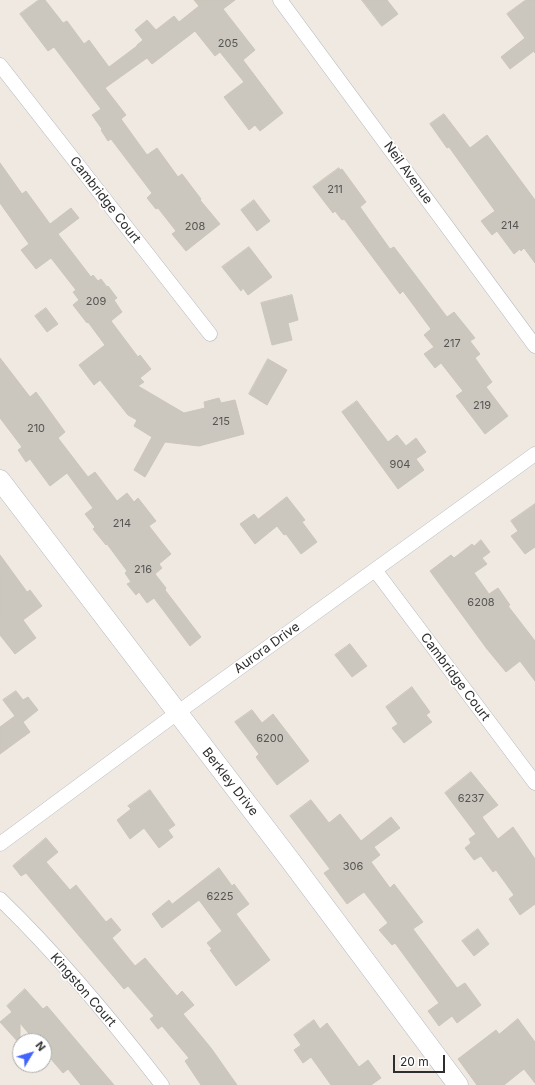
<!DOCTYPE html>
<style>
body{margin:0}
#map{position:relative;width:535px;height:1085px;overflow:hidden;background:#efe9e1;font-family:Inter,sans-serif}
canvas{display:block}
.north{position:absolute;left:12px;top:1033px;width:40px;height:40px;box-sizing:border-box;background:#fff;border:1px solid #ababab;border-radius:50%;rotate:52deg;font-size:11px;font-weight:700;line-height:16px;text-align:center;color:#2e2e2e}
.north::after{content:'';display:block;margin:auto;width:14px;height:18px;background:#4264fb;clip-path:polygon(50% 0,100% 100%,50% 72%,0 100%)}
.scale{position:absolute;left:393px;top:1055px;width:52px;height:18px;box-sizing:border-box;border:2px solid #2e2e2e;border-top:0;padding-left:5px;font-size:12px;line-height:14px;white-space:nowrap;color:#2e2e2e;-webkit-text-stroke:3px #fff;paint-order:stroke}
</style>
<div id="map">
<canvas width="535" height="1085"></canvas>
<div class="north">N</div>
<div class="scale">20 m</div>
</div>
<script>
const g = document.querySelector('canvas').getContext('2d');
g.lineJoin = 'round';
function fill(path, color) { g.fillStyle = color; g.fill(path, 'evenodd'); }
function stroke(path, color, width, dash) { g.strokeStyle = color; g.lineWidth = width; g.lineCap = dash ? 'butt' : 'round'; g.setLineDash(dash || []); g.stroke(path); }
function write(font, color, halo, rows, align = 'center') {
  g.font = font + ' Inter,sans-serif'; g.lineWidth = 3.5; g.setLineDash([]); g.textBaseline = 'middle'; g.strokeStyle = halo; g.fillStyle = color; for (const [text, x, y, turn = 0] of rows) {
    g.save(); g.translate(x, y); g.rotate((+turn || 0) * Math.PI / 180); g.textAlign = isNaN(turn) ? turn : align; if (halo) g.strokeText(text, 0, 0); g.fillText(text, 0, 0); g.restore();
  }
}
const building = new Path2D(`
 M39 0H45L63 23 67 21 84 44 89 40 109 67 137 46V45L143 40 135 30 147 20 156 30 174 16 179 22 199 6 194 0H235L223 9 255 50 243 60 283 113 260 131 255 125 249 130 224 97 244 82 220 52 215 56 195 31 152 64 147 58 105 88 126 115 121 119 147 155 157 148 178 177 182 174 201 199 200 200 220 224 186 251 172 234 176 231 158 208 156 209 147 198 152 193 111 139 108 141 101 130 102 129 92 115 101 109 54 47 48 51 20 14Z
 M362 0H387L398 14 382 26Z
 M526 0H535V53L534 51 510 69 501 57 525 38 507 14Z
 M444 114 470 148 487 135 535 200V263L524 248 521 251 520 249 514 254 497 231 492 235 481 221 495 211 449 147 447 148 430 124Z
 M0 163 22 194 26 191 50 224 71 208 79 218 58 234 91 277 93 275 98 281 101 279 107 287 108 286 117 298 114 300 122 312 111 321 138 357 140 355 151 369 140 378 144 382 138 386 184 413 205 408 204 402 219 398 221 403 235 400 244 434 199 446 165 442 145 477 134 470 152 437 134 426 137 420 128 415 100 380 94 385 79 365 105 345 88 322 87 323 73 305 79 300 73 292 76 290 51 258 36 269 21 250 29 244 0 203Z
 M339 168 340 170 342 169 366 202 360 207 390 249 394 247 447 317 454 312 475 338 470 341 480 354 475 358 492 382 486 387 508 416 485 434 456 396 463 391 441 363 435 368 424 354 434 347 424 335 431 329 403 291 400 294 344 219 342 220 335 211 333 213 313 187Z
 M254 200 270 221 257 231 241 210Z
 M249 247 272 277 248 295 243 288 241 291 222 267Z
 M292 295 298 320 288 323 292 340 272 345 261 303Z
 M46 308 58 324 47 332 35 316Z
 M0 358 30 397 36 392 65 432 58 438 88 477 95 472 117 501 127 493 134 502 138 498 156 521 149 526 171 554 159 564 162 568 155 574 166 588 165 590 201 637 190 646 154 598 147 603 139 592 136 595 127 584 131 582 125 573 127 571 107 544 106 545 93 529 95 527 85 514 93 508 67 473 50 486 30 459 26 462 18 450 22 447 0 418Z
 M268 359 287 370 267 405 249 394Z
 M357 401 388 442 397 435 406 446 416 438 426 452 416 459 424 470 398 489 342 412Z
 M287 497 305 520 302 522 317 542 301 554 286 534 284 535 277 526 255 544 240 524 254 514 258 519Z
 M535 504V547L525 554 511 536 518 531 511 521Z
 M481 540 490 552 482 558 487 564 474 573 489 594 498 588 510 605 508 606 535 641V681L520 661 506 672 487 649 430 571 451 555 454 558 472 544 474 546Z
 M0 555 27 592 30 590 42 606 23 620 36 638 15 654 0 635Z
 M350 644 367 666 352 677 335 655Z
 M412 687 430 712 426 715 432 722 404 743 392 728 398 724 386 707Z
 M16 691 23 700 28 697 38 710 23 722 30 732 0 754V727L15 716 3 700Z
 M252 710 262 723 273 714 309 761 277 785 256 757 259 754 235 722Z
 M471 772 498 805 482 817 498 839 513 827 535 859V904L520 915 509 899 514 895 496 870 493 872 481 856 474 860 465 848 471 843 469 839 476 834 445 793Z
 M150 790 175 825 168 830 173 837 159 848 144 828 130 839 117 820 131 809 128 806Z
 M311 800 329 823 340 814 361 841 391 817 400 828 374 847 380 855 371 862 390 888 394 884 423 922 413 929 457 988 465 983 481 1005 457 1023 452 1016 439 1026 428 1011 439 1003 395 943 392 945 379 930 388 923 364 892 347 904 324 873 330 869 290 816Z
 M46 838 58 852 46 862 70 890 76 885 106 922 111 918 121 930 112 938 135 966 145 958 177 996 182 991 194 1005 183 1014 211 1048 237 1085H201L185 1061 189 1058 162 1026 158 1029 150 1019 154 1016 128 986 124 989 26 873 21 876 13 866Z
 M219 868 232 886 234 884 249 904 236 914 270 960 236 986 210 950 212 949 207 943 222 931 199 900 162 928 152 914 169 900 172 904Z
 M478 929 489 944 474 956 462 941Z
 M25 989 43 1009 47 1006 114 1085H81L68 1069 63 1073 44 1051V1041H35L20 1023V1044L0 1022 12 1012 7 1006Z
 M518 1019 535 1042V1083L524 1069 504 1085H477L458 1059 496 1030 499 1034Z
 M314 1020 320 1029 327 1023 359 1067 368 1060 381 1078 371 1085H331L311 1057 303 1063 294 1050 301 1045 294 1035Z`);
fill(building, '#cbc7bf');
stroke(building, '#cbc5ba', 1);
const street = new Path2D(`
 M280 0 535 346
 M0 65 210 334
 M375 570 535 783
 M0 844 177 713 535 454
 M0 899C59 956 112 1020 162 1085`);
const secondary = new Path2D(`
 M0 480 290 860 458 1085`);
stroke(street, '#b4b7c1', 15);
stroke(secondary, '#b4b7c1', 21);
stroke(street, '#fff', 14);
stroke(secondary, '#fff', 20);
write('11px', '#555452', null, [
 ["205",228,44],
 ["211",335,190],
 ["214",510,226],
 ["208",195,227],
 ["209",96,302],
 ["217",452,344],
 ["219",482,406],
 ["215",221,422],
 ["210",36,429],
 ["904",400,465],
 ["214",122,524],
 ["216",143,570],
 ["6208",481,603],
 ["6200",270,739],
 ["6237",471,799],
 ["306",353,867],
 ["6225",220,897]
]);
write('13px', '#2e2e2e', '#fff', [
 ["Neil Avenue",408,173,54],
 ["Cambridge Court",105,200,52],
 ["Aurora Drive",267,648,-36],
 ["Cambridge Court",455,677,53],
 ["Berkley Drive",230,782,52],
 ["Kingston Court",83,990,49]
]);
</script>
